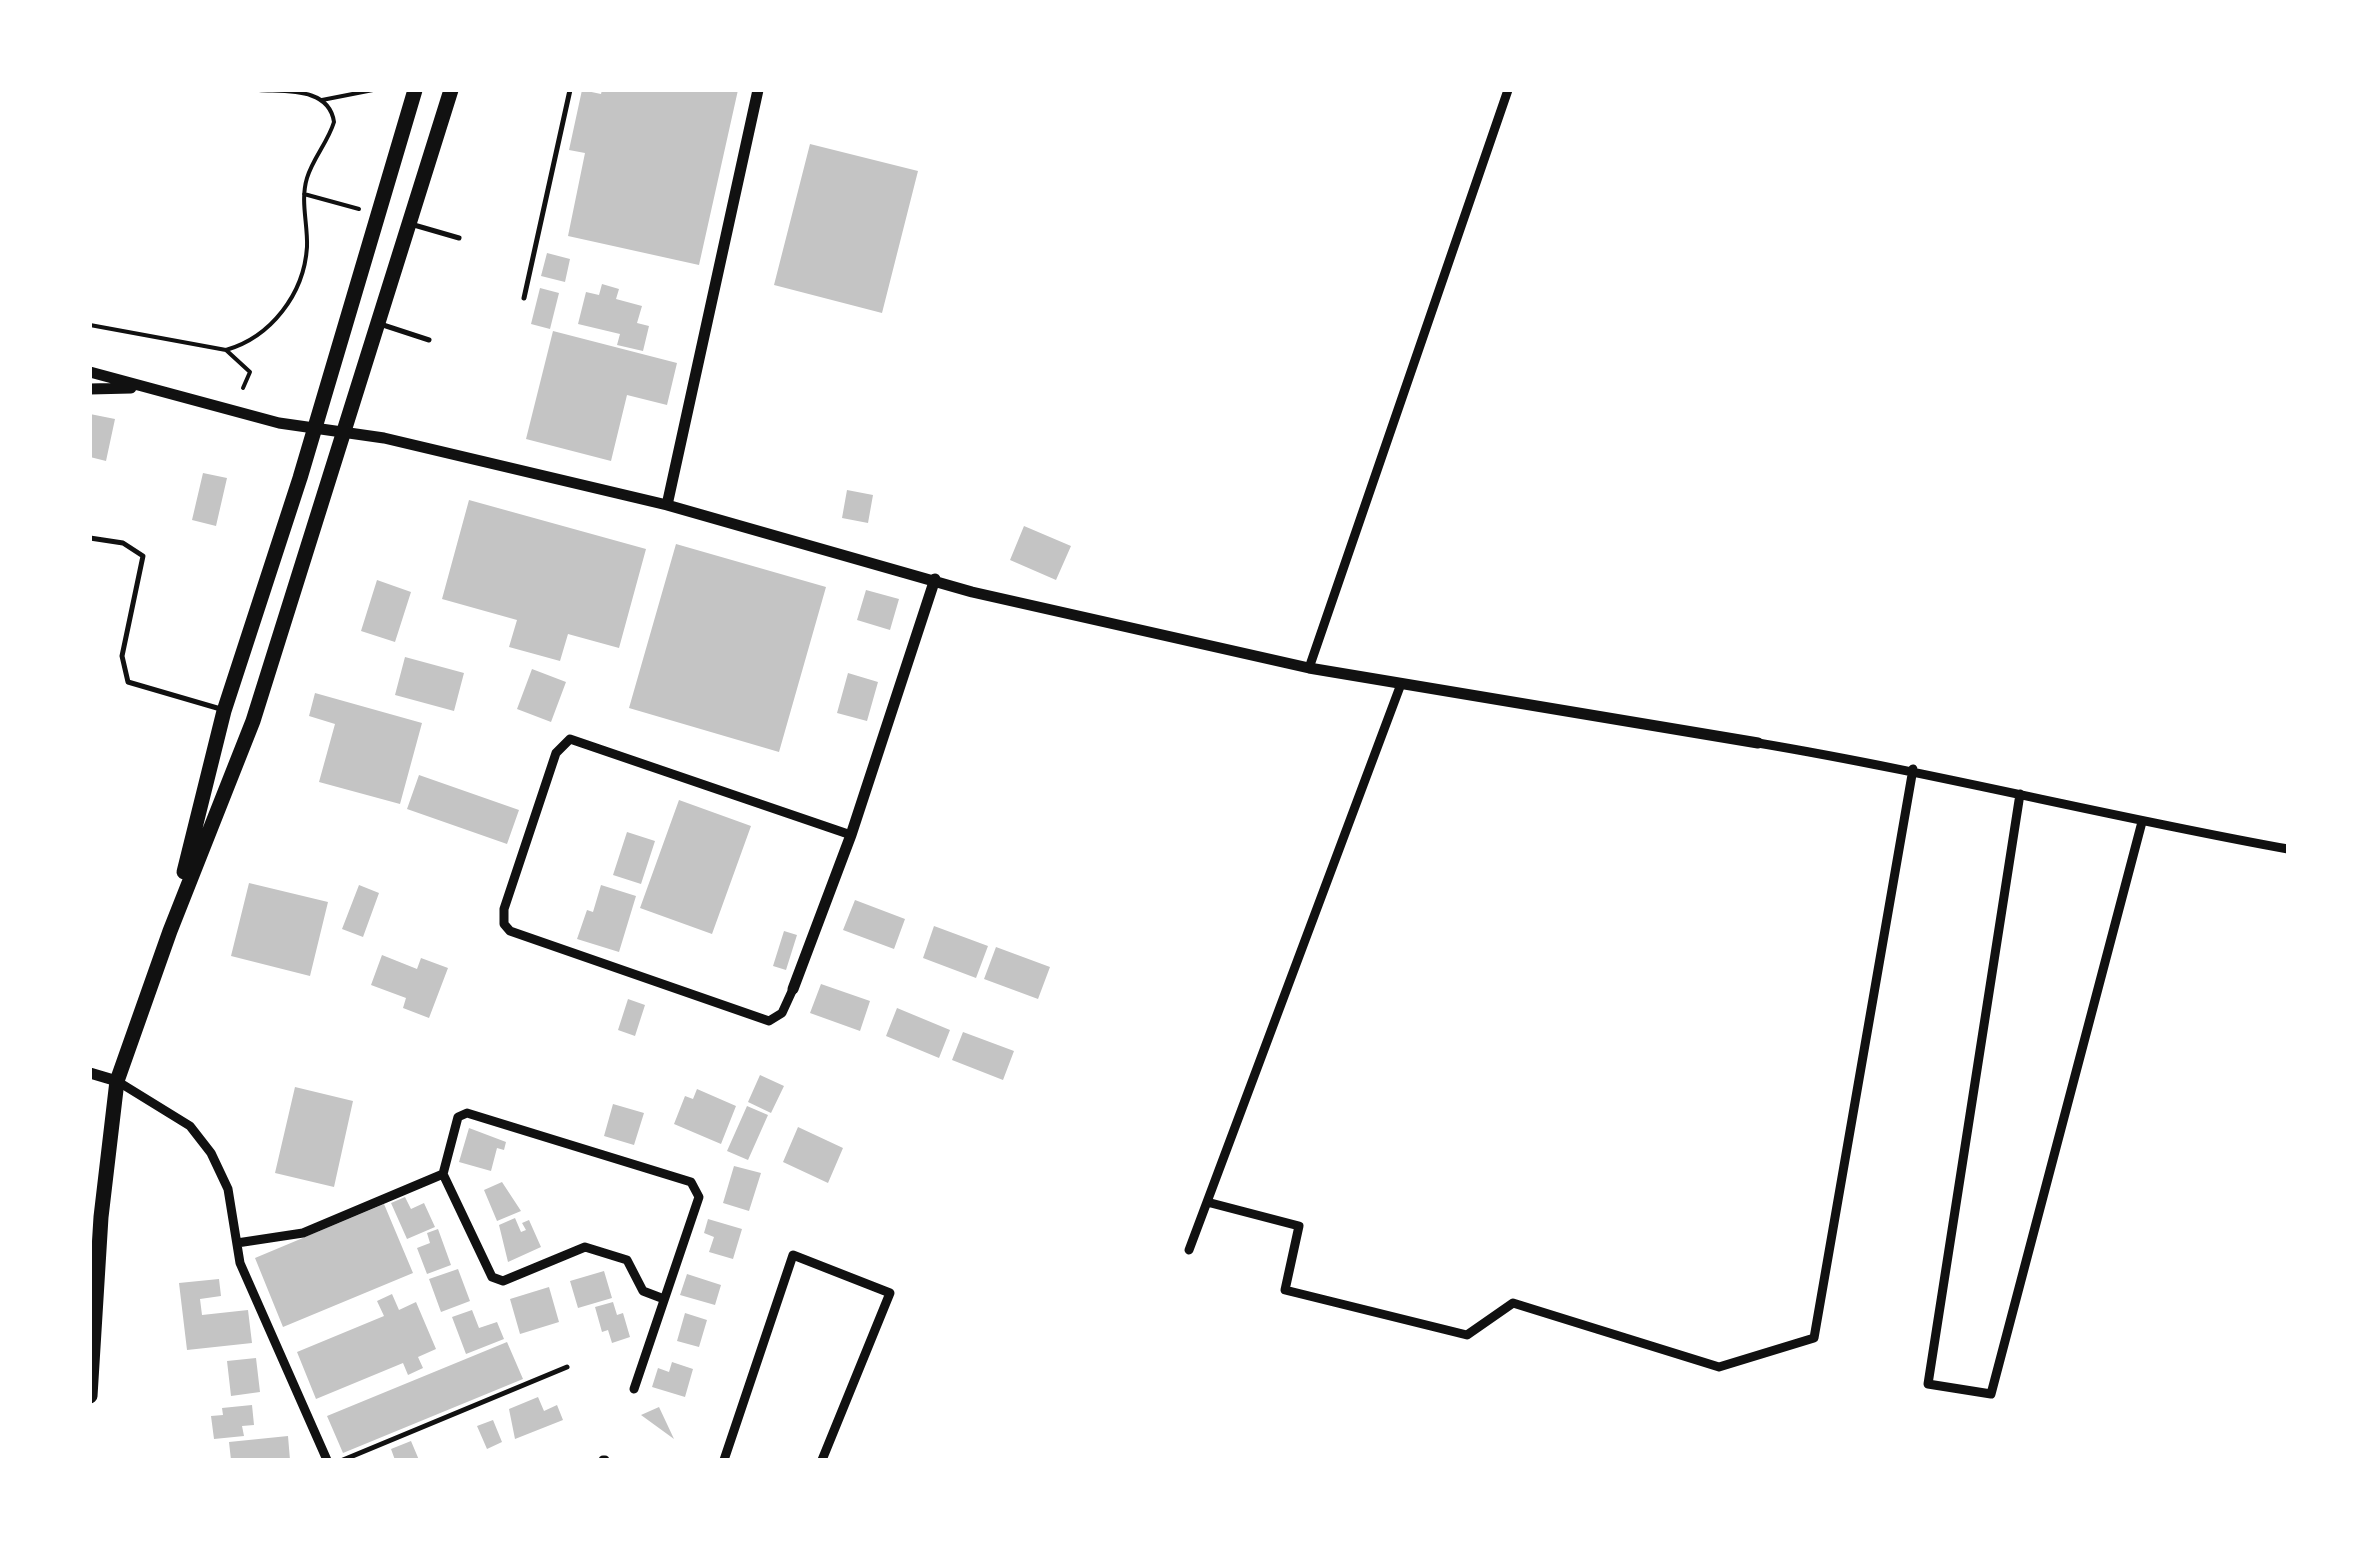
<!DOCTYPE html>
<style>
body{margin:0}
#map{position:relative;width:2378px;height:1550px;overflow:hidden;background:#fff;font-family:Cabin,sans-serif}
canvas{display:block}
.frame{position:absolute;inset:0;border:92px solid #fff;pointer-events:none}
</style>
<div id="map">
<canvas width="2378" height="1550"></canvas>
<div class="frame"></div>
</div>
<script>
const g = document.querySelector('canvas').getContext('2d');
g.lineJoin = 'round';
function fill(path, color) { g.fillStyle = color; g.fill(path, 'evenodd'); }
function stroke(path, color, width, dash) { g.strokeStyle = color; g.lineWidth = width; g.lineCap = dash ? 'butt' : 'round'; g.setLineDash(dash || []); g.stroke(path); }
fill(new Path2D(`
 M582 90 601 94 602 90H738L699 265 568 236 585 153 569 150Z
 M810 144 918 171 882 313 774 285Z
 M547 253 570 259 565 282 541 276Z
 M602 284 619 289 616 299 642 306 637 323 649 326 643 351 617 345 620 334 578 324 586 292 599 295Z
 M540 288 559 293 550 329 531 324Z
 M553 331 677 363 667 405 627 395 611 461 526 439Z
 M90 414 115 419 106 461 90 457Z
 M203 473 227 478 216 526 192 520Z
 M847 490 873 495 868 523 842 518Z
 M469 500 646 549 619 648 568 634 560 661 509 647 517 620 442 599Z
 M1024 526 1071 546 1056 580 1010 560Z
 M676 544 826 587 779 752 629 708Z
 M377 580 411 592 395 642 361 631Z
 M866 590 899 599 890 630 857 620Z
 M405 657 464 673 454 711 395 695Z
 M532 669 566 682 551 722 517 709Z
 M848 673 878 682 867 721 837 713Z
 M315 693 422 723 400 804 319 782 335 724 309 716Z
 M419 775 519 810 507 844 407 809Z
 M679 800 751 826 712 934 640 908Z
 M627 832 655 841 641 884 613 875Z
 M249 883 328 902 310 976 231 956Z
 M359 885 379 893 363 937 342 929Z
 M601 885 636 896 619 952 577 939 587 910 593 912Z
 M855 900 905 919 894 949 843 930Z
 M934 926 988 946 976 978 923 958Z
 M784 931 797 935 786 970 773 966Z
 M996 947 1050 967 1038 999 984 979Z
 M382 955 417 969 421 958 448 968 429 1018 403 1008 406 998 371 985Z
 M821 984 870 1001 860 1031 810 1013Z
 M628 999 645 1005 635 1036 618 1030Z
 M897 1008 950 1030 939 1058 886 1036Z
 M963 1032 1014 1051 1003 1080 952 1060Z
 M760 1075 784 1086 771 1113 748 1102Z
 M295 1087 353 1101 334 1187 275 1173Z
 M697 1089 736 1106 721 1144 674 1124 685 1096 693 1099Z
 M613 1104 644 1113 634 1145 604 1136Z
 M747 1106 768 1115 748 1160 727 1151Z
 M798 1127 843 1148 828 1183 783 1162Z
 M469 1128 506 1142 504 1150 497 1148 491 1171 459 1162Z
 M734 1166 761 1173 749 1211 723 1203Z
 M502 1182 521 1211 497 1221 484 1190Z
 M405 1197 411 1209 424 1203 435 1227 407 1239 391 1203Z
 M384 1204 413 1273 283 1327 255 1258Z
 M515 1218 521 1232 526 1230 522 1223 529 1220 541 1247 508 1262 499 1225Z
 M708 1219 742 1229 733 1259 709 1252 714 1237 704 1233Z
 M438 1229 451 1265 427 1274 417 1248 430 1243 427 1233Z
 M458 1269 470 1301 441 1312 429 1279Z
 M604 1271 612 1298 578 1308 570 1281Z
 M687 1274 721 1285 715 1305 680 1295Z
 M219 1279 221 1296 200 1299 202 1315 248 1310 252 1343 187 1350 179 1283Z
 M549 1287 559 1322 520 1334 510 1299Z
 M392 1294 399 1310 416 1302 436 1349 418 1357 423 1368 408 1375 403 1363 316 1399 297 1352 384 1316 377 1301Z
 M613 1302 617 1315 623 1313 630 1337 612 1343 608 1330 602 1332 595 1307Z
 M472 1310 479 1328 497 1322 504 1339 466 1354 452 1317Z
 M685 1313 707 1320 699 1347 677 1341Z
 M507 1342 523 1379 343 1453 327 1416Z
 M256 1358 260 1392 231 1396 227 1361Z
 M672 1362 693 1369 685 1397 652 1387 658 1368 669 1372Z
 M538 1397 544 1411 557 1405 563 1420 515 1439 509 1409Z
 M252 1405 254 1425 242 1426 244 1436 214 1439 211 1416 223 1415 222 1408Z
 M659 1407 674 1439 641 1415Z
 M493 1420 502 1442 487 1449 477 1426Z
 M288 1436 290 1460H231L229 1442Z
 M411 1441 419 1460H395L391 1449Z`), '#c4c4c4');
stroke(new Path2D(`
 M322 100 373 90
 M304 194 359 209
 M90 325 226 350C271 337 304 294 307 247 308 224 300 201 307 178 313 158 328 142 334 122 329 87 286 92 259 90
 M226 350 250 372 243 388`), '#111', 4);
stroke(new Path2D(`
 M414 225 459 238
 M524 298 570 90
 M380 324 429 340
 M90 538 123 543 143 556 122 656 128 682 224 710
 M343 1460 567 1367`), '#111', 5);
stroke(new Path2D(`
 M1309 668 1508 90
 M1758 743C1936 773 2110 817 2288 849
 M2020 794 1928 1384 1991 1394 2142 822
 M793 989 782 1013 769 1021 510 931 504 924V909L556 753 570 739 851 835
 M117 1081 190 1126 211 1153 228 1189 240 1263 327 1460
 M1207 1202 1299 1226 1285 1290 1467 1335 1513 1303 1719 1367 1814 1338 1913 769
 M237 1243 303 1233 443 1174
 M1189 1250 1401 684
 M634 1389 699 1197 691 1182 467 1113 458 1117 443 1174 492 1277 503 1281 585 1247 627 1260 643 1291 664 1299
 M603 1460H605
 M724 1460 793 1255 890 1293 822 1460`), '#111', 9);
stroke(new Path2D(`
 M90 372 279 423 384 438 667 505 972 592 1309 668 1758 743
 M90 389 131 388
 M667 505 758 90
 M793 989 851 835 935 579
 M90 1073 117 1081`), '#111', 11);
stroke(new Path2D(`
 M184 872 224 711 300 478 415 90
 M90 1396 101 1217 117 1081 170 931 253 721 451 90`), '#111', 15);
</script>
